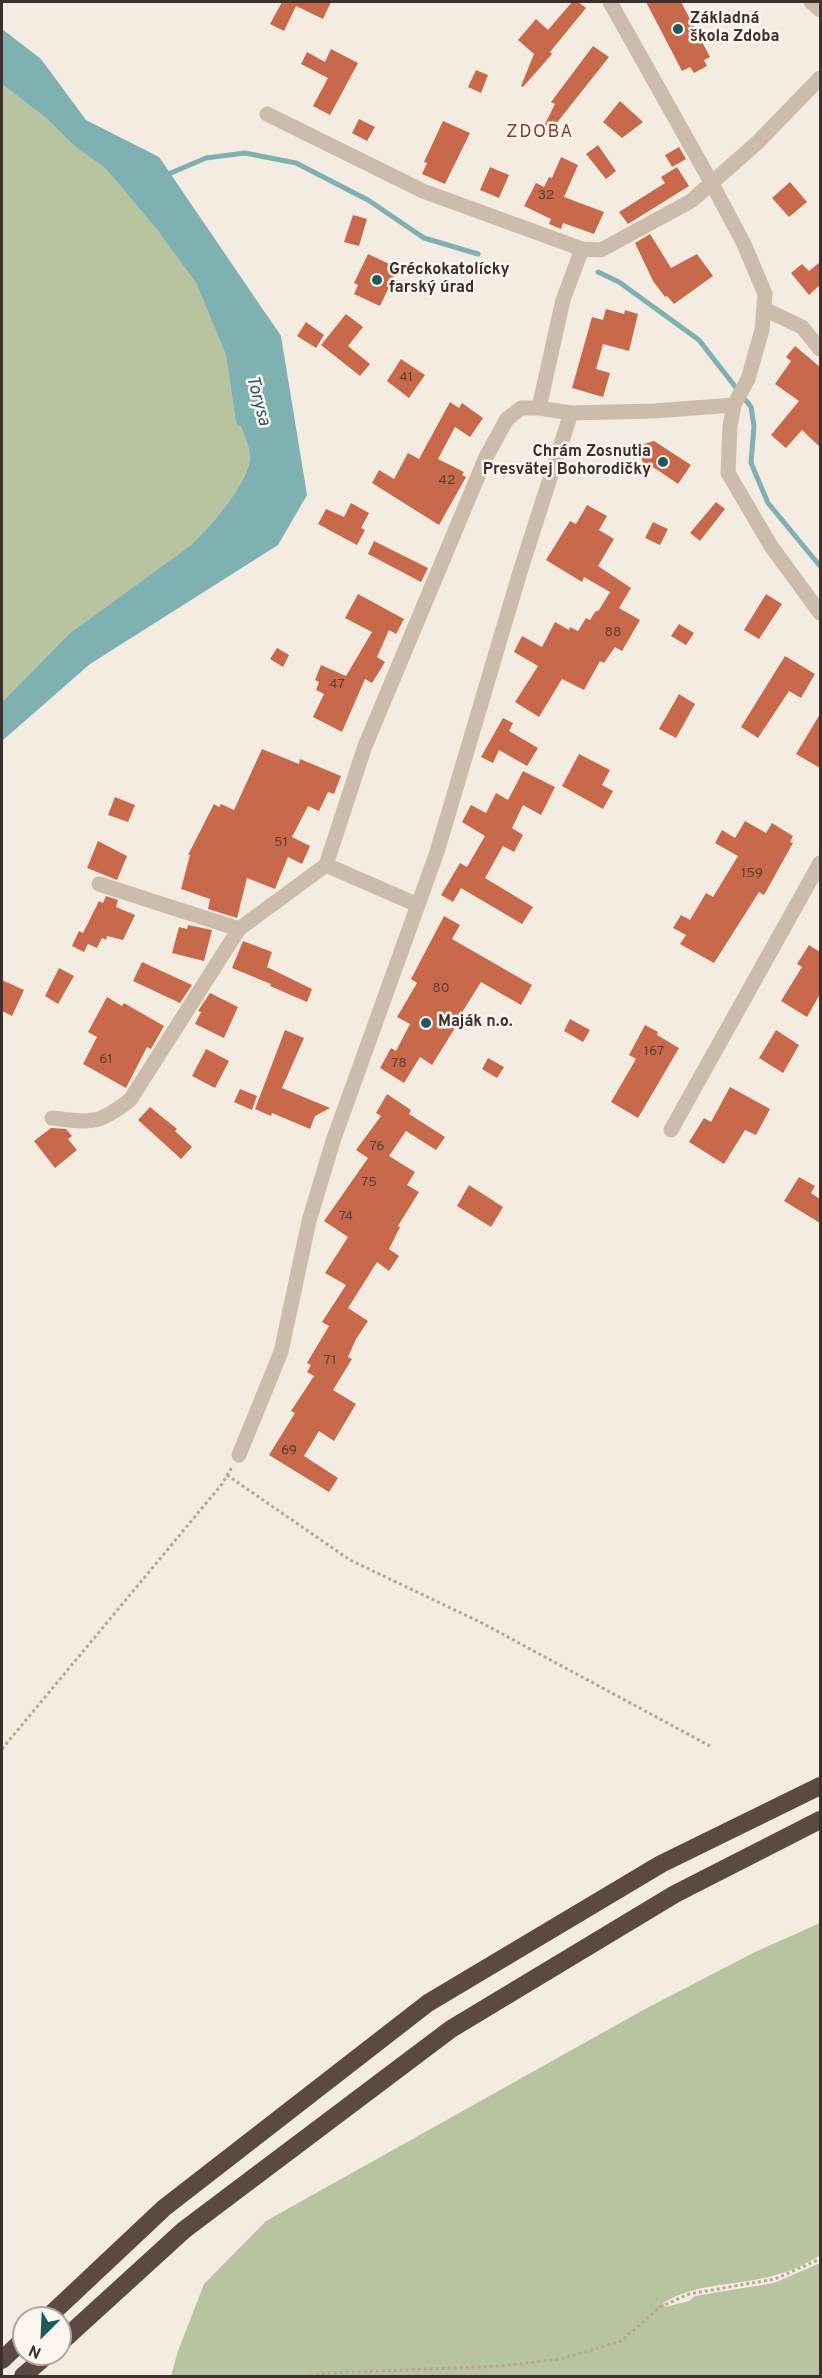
<!DOCTYPE html>
<meta charset="utf-8">
<style>
body{margin:0}
#map{position:relative;width:822px;height:2378px;overflow:hidden;background:#f4ebe1;font-family:Overpass,sans-serif}
canvas{display:block}
.frame{position:absolute;inset:0;border:3px solid #3b302b;pointer-events:none}
.north{position:absolute;left:12px;top:2306px;width:60px;height:60px;box-sizing:border-box;background:#fbf5ee;border:2px solid #aea6a0;border-radius:50%;rotate:204deg;font-size:16px;font-weight:700;line-height:24px;text-align:center;color:#3b302b}
.north::after{content:'';display:block;margin:auto;width:21px;height:27px;background:#1f5a5e;clip-path:polygon(50% 0,100% 100%,50% 72%,0 100%)}
</style>
<div id="map">
<canvas width="822" height="2378"></canvas>
<div class="frame"></div>
<div class="north">N</div>
</div>
<script>
const g = document.querySelector('canvas').getContext('2d');
g.lineJoin = 'round';
function fill(path, color) { g.fillStyle = color; g.fill(path, 'evenodd'); }
function stroke(path, color, width, dash) { g.strokeStyle = color; g.lineWidth = width; g.lineCap = dash ? 'butt' : 'round'; g.setLineDash(dash || []); g.stroke(path); }
function write(font, color, halo, rows, align = 'center') {
  g.font = font + ' Overpass,sans-serif'; g.lineWidth = 5; g.setLineDash([]); g.textBaseline = 'middle'; g.strokeStyle = halo; g.fillStyle = color; for (const [text, x, y, turn = 0] of rows) {
    g.save(); g.translate(x, y); g.rotate((+turn || 0) * Math.PI / 180); g.textAlign = isNaN(turn) ? turn : align; if (halo) g.strokeText(text, 0, 0); g.fillText(text, 0, 0); g.restore();
  }
}
fill(new Path2D(`
 M2 84 47 119 73 145 106 169 158 231 196 283 226 355 236 424 241 427C244 435 249 446 250 455 251 481 209 528 191 545L70 633 2 702Z
 M820 1923V2255C806 2265 786 2273 768 2277 732 2286 696 2283 663 2303L665 2307 689 2301 695 2296 774 2283 820 2263V2376H171L178 2351 204 2284 266 2221 645 2009 755 1952Z`), '#b8c4a0');
fill(new Path2D(`
 M2 29 41 59 86 120 159 157 281 336 307 495 278 545 90 664 2 741V702L70 633 191 545C209 528 251 481 250 455 249 446 244 435 241 427L236 424 226 355 196 283 158 231 106 169 73 145 47 119 2 84Z`), '#7fb0b2');
stroke(new Path2D(`
 M166 175 206 158 245 153 296 163 368 200 424 238 478 254
 M598 272 619 282 699 340 751 407 754 426 751 463 768 503 820 566`), '#7fb0b2', 5);
fill(new Path2D(`
 M282 2H331L323 19 296 6 284 31 270 24Z
 M572 2H578L586 8 550 52 552 54 523 87 521 86 534 54 518 40 536 19 548 30Z
 M646 2H681L710 57 704 60 707 66 694 73 690 67 682 71Z
 M593 46 609 57 548 134 542 130 555 104 551 102Z
 M331 49 358 63 330 115 313 106 328 78 301 64 307 52 325 62Z
 M476 70 488 75 481 93 468 87Z
 M620 101 643 122 622 138 603 122Z
 M359 119 375 127 367 141 352 133Z
 M443 121 470 133 445 184 422 174 427 163 424 162Z
 M598 145 616 171 606 179 586 154Z
 M679 147 686 159 672 167 665 155Z
 M561 157 578 165 564 197 604 212 594 234 563 223 561 229 549 224 551 219 524 206 536 183 544 187 549 177 552 178Z
 M490 167 509 175 499 198 480 190Z
 M677 167 689 186 628 224 619 212 665 183 661 177Z
 M790 182 807 202 789 217 772 198Z
 M353 215 367 219 359 246 344 242Z
 M650 234 671 268 697 254 713 276 674 304 667 296 665 297 653 281 635 243Z
 M368 254 398 268 380 306 354 294 358 285 354 283Z
 M820 262V285L809 295 791 273 802 264 809 271Z
 M606 309 624 314 625 310 638 314 629 351 603 344 596 369 610 373 603 397 572 388 592 317 603 320Z
 M346 314 363 327 348 346 370 364 360 376 321 345Z
 M306 322 324 335 316 348 297 336Z
 M795 346 820 367V447L802 430 786 448 771 435 799 401 775 384 791 361 786 357Z
 M401 359 425 375 409 398 387 381Z
 M450 402 459 408 462 403 483 418 470 437 455 427 438 459 464 472 462 475 466 477 439 525 372 483 379 470 394 479 408 453 419 459Z
 M654 441 691 465 678 484 650 465 645 472 640 451 644 444Z
 M716 502 725 509 700 541 690 533Z
 M351 503 369 513 361 528 365 530 357 545 318 524 326 509 344 517Z
 M587 505 607 516 599 530 614 539 598 566 631 588 619 608 640 620 622 651 615 647 604 663 600 661 584 690 562 679 539 717 515 702 538 666 514 652 522 636 542 647 555 622 569 630 570 627 578 631 586 618 590 620 595 612 599 610 610 592 584 577 582 582 546 560 570 521 576 524Z
 M653 522 668 529 660 545 645 538Z
 M374 541 428 568 421 582 368 554Z
 M358 594 404 619 396 634 389 630 377 657 385 662 372 683 365 679 342 732 313 717 324 694 316 690 319 682 315 680 321 665 346 676 372 632 345 618Z
 M766 594 782 604 759 639 744 630Z
 M679 624 694 633 686 645 671 636Z
 M277 648 289 655 283 667 270 659Z
 M785 656 815 674 801 698 789 691 758 738 741 727Z
 M679 694 695 704 676 738 659 729Z
 M820 714V768L796 754Z
 M503 718 513 723 509 731 538 748 527 766 499 750 493 763 481 757Z
 M262 749 299 764 300 759 341 776 334 794 328 792 319 811 308 806 292 837 310 846 302 864 288 857 275 889 247 878 237 918 208 909 210 899 181 889 190 855H188L214 804 219 807 221 804 234 810Z
 M579 754 610 770 602 785 613 791 603 809 562 786Z
 M523 771 555 787 541 815 523 805 512 828 523 835 514 852 503 846 485 878 533 907 522 924 461 888 453 902 441 895 460 863 467 867 485 836 462 822 471 805 486 813 496 793 508 800Z
 M115 797 135 805 128 822 108 815Z
 M745 821 766 833 772 823 793 836 790 842 793 843 764 895 759 892 714 963 680 944 686 935 673 928 681 915 690 920 706 893 713 897 738 856 715 843 722 830 735 838Z
 M98 841 127 856 117 880 87 868Z
 M106 896 118 900 116 907 135 915 123 940 107 936 106 940 102 938 97 948 88 944 84 952 72 946 79 931 83 933 99 901 103 903Z
 M444 916 460 925 452 939 532 985 521 1005 481 982 461 1014 463 1015 432 1065 420 1057 404 1083 380 1068 391 1048 396 1051 410 1024 397 1017 417 983 411 979Z
 M188 925 212 930 204 961 172 953 179 927 187 929Z
 M243 941 272 952 267 967 312 989 307 1002 270 986 271 984 232 968Z
 M809 945 820 952V994L807 1017 781 1001 802 967 797 964Z
 M142 962 192 985 180 1003 133 981Z
 M59 968 74 976 58 1004 45 996Z
 M2 980 24 990 12 1016 2 1011Z
 M210 993 238 1007 224 1038 195 1024 201 1012 198 1011Z
 M107 997 122 1006 124 1003 164 1026 151 1049 147 1047 126 1088 83 1064 97 1037 88 1032Z
 M570 1019 590 1030 583 1042 564 1031Z
 M645 1025 658 1032 657 1035 679 1048 638 1118 611 1102 636 1059 629 1055Z
 M285 1030 304 1038 282 1088 330 1108 315 1116 310 1129 272 1113 271 1116 255 1109Z
 M776 1030 799 1045 783 1073 759 1058Z
 M206 1049 229 1061 215 1088 192 1076Z
 M488 1058 504 1067 497 1078 482 1069Z
 M730 1087 770 1109 756 1135 745 1130 724 1164 689 1142 704 1118 711 1122Z
 M240 1089 257 1096 252 1110 234 1102Z
 M387 1094 411 1110 409 1114 445 1137 436 1150 406 1131 389 1156 415 1172 407 1185 419 1192 398 1226 400 1227 389 1249 399 1256 389 1271 377 1262 348 1308 368 1321 356 1339 348 1357 352 1359 333 1390 356 1404 334 1441 319 1431 304 1456 338 1478 329 1492 269 1455 295 1413 291 1411 314 1376 307 1372 311 1365 307 1363 329 1326 322 1322 346 1285 325 1273 348 1237 324 1221 368 1158 356 1150 381 1116 376 1113Z
 M150 1107 177 1129 175 1131 192 1147 181 1159 138 1120Z
 M51 1128 66 1129 72 1136 68 1139 77 1150 55 1168 34 1141Z
 M799 1177 815 1186 811 1193 820 1199V1223L784 1201Z
 M469 1185 503 1207 491 1227 457 1206Z`), '#c8694b');
stroke(new Path2D(`
 M227 1475 350 1560 482 1623 710 1746
 M2 1749 222 1484 232 1467
 M310 2376 330 2373 501 2366 561 2359 621 2341 660 2307 689 2294 775 2279 820 2259`), '#b9a596', 3, [3, 3]);
stroke(new Path2D(`
 M811 2 820 10
 M267 114 423 191 582 249 601 250 691 201 758 142 820 78
 M764 309 802 327 820 349
 M539 408 563 300 582 249
 M326 865 418 905
 M99 884 239 929
 M52 1118C92 1122 96 1126 130 1100L239 929 326 865 365 746 486 457 507 419 521 408H539L571 413 654 411 734 405
 M671 1130 820 863
 M239 1455 281 1352 309 1221 333 1141 437 852 520 572 571 413`), '#cdbbac', 15);
stroke(new Path2D(`
 M610 2 711 182 744 244 765 294 762 330 748 379 734 405 730 426 728 473 771 546 820 613`), '#cdbbac', 15);
stroke(new Path2D(`
 M47 2318 164 2208 428 2003 661 1864 820 1786
 M60 2343 184 2230 451 2029 675 1894 820 1820
 M2 2360 24 2339
 M23 2376 48 2354`), '#5c4a42', 18);
for (const [x, y, r, color] of [
 [678,29,6,"#1f5a5e"],
 [377,280,6,"#1f5a5e"],
 [663,462,6,"#1f5a5e"],
 [426,1023,6,"#1f5a5e"]
]) { const dot = new Path2D(); dot.arc(x, y, r, 0, 2 * Math.PI); g.fillStyle = color; g.fill(dot); stroke(dot, '#fbf5ee', 2); }
write('14px', '#5e3e33', null, [
 ["32",546,196],
 ["41",406,378],
 ["42",447,481],
 ["88",613,633],
 ["47",337,685],
 ["51",281,843],
 ["159",752,874],
 ["80",441,989],
 ["167",654,1052],
 ["61",106,1060],
 ["78",399,1064],
 ["76",377,1147],
 ["75",369,1183],
 ["74",346,1217],
 ["71",330,1361],
 ["69",289,1451]
]);
write('bold 16px', '#3b302b', '#fbf5ee', [
 ["Základná",690,20],
 ["škola Zdoba",690,38],
 ["Gréckokatolícky",389,271],
 ["farský úrad",389,289],
 ["Chrám Zosnutia",651,453,"right"],
 ["Presvätej Bohorodičky",651,471,"right"],
 ["Maják n.o.",438,1023]
], 'left');
g.letterSpacing = '1.5px';
write('18px', '#8c3b22', '#fbf5ee', [
 ["ZDOBA",540,133]
]);
g.letterSpacing = '0px';
write('italic 18px', '#1f5a5e', '#fbf5ee', [
 ["Torysa",257,401,75]
]);
</script>
